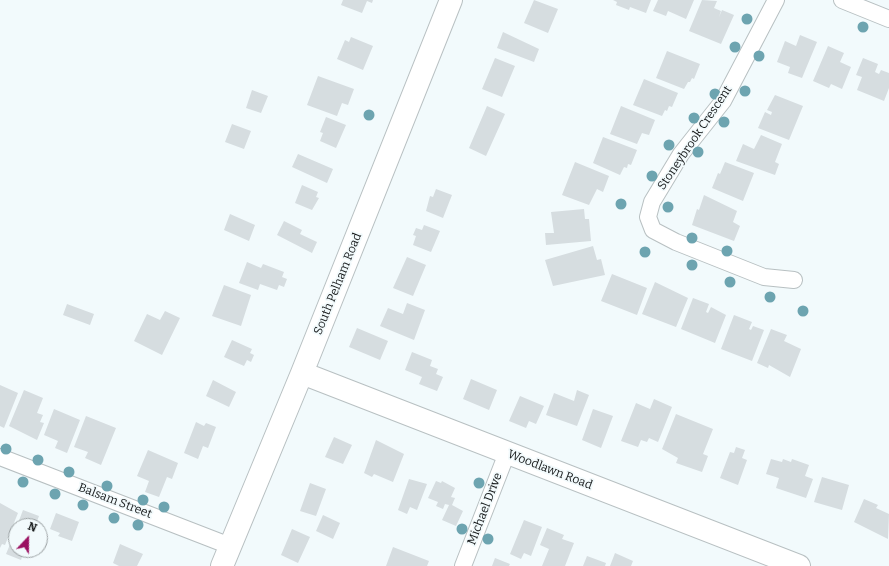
<!DOCTYPE html>
<style>
body{margin:0}
#map{position:relative;width:889px;height:566px;overflow:hidden;background:#f2fafc;font-family:Bitter,serif}
canvas{display:block}
.north{position:absolute;left:8px;top:518px;width:40px;height:40px;box-sizing:border-box;background:#f2fafc;border:1px solid #9aa0a2;border-radius:50%;rotate:22deg;font-size:11px;font-weight:700;line-height:16px;text-align:center;color:#16191a}
.north::after{content:'';display:block;margin:auto;width:14px;height:18px;background:#9a1061;clip-path:polygon(50% 0,100% 100%,50% 72%,0 100%)}
</style>
<div id="map">
<canvas width="889" height="566"></canvas>
<div class="north">N</div>
</div>
<script>
const g = document.querySelector('canvas').getContext('2d');
g.lineJoin = 'round';
function fill(path, color) { g.fillStyle = color; g.fill(path, 'evenodd'); }
function stroke(path, color, width, dash) { g.strokeStyle = color; g.lineWidth = width; g.lineCap = dash ? 'butt' : 'round'; g.setLineDash(dash || []); g.stroke(path); }
function write(font, color, halo, rows, align = 'center') {
  g.font = font + ' Bitter,serif'; g.lineWidth = 3.5; g.setLineDash([]); g.textBaseline = 'middle'; g.strokeStyle = halo; g.fillStyle = color; for (const [text, x, y, turn = 0] of rows) {
    g.save(); g.translate(x, y); g.rotate((+turn || 0) * Math.PI / 180); g.textAlign = isNaN(turn) ? turn : align; if (halo) g.strokeText(text, 0, 0); g.fillText(text, 0, 0); g.restore();
  }
}
fill(new Path2D(`
 M343 0H373L372 3 367 1 362 13 341 5Z
 M534 0 558 9 548 33 524 23Z
 M613 0H651L646 13 630 7 629 10 616 5 617 2Z
 M658 0H694L686 19 668 11 666 16 653 11Z
 M702 0 717 1 714 8 721 11 719 17 722 10 734 15 721 44 689 31Z
 M503 32 539 49 534 62 497 48Z
 M800 35 817 42 802 78 788 73 790 67 777 62 785 41 796 46Z
 M351 37 373 46 363 70 337 59 345 40 349 42Z
 M828 46 844 53 840 62 851 67 842 89 831 84 829 88 813 81Z
 M667 51 700 64 694 79 692 78 690 82H688L684 89 656 78Z
 M495 58 515 66 502 97 482 89Z
 M863 58 878 64 875 72 879 74 881 70 889 73V88L884 101 857 90 862 77 856 75Z
 M318 76 354 89 348 105 342 103 337 116 307 105Z
 M644 79 678 93 672 107 669 106 667 111 665 110 662 116 633 105Z
 M252 90 268 96 261 113 246 108Z
 M775 95 803 106 789 140 758 128 765 112 771 115 772 112 767 110Z
 M487 106 505 114 486 156 469 148Z
 M621 106 655 120 649 135 642 133 637 144 610 134Z
 M326 117 346 125 336 148 320 141 323 133 320 132Z
 M232 124 251 131 244 149 225 142Z
 M761 135 782 144 775 162 779 164 775 175 736 161 743 144 754 149Z
 M603 137 637 150 631 165 628 164 627 168 624 167 620 175 593 163Z
 M298 154 333 169 327 183 292 167Z
 M575 162 609 176 603 192 597 189 589 205 562 195Z
 M725 162 754 173 743 201 712 188 718 173 720 174Z
 M302 185 318 192 316 197 319 198 312 210 295 203Z
 M436 189 452 195 443 218 426 211 430 196 433 197Z
 M704 195 737 211 733 222 740 226 734 241 692 225 697 209 699 210Z
 M584 209 585 219H589L591 241 546 245 545 233H554L551 212Z
 M230 214 255 225 249 241 224 230Z
 M284 221 302 230 300 234 317 242 312 253 277 235Z
 M424 225 440 231 431 252 413 245 416 236 413 235 416 228 422 230Z
 M593 246 597 260 601 259 605 275 553 286 545 260Z
 M407 257 426 265 413 296 393 288Z
 M247 262 261 268 263 264 284 272 282 277 287 279 284 287 279 285 277 290 260 284 258 290 239 283Z
 M612 274 647 288 637 315 601 301Z
 M655 282 688 298 676 327 642 314Z
 M224 285 251 295 241 326 212 316Z
 M693 298 709 304 706 312 708 313 711 307 726 315 715 343 681 329Z
 M407 303 425 310 414 340 380 326 388 308 403 314Z
 M67 304 94 314 90 325 63 315Z
 M165 311 180 318 162 355 134 341 147 314 160 320Z
 M734 315 752 322 749 329 751 330 753 326 764 330 752 361 721 349Z
 M357 328 388 341 380 360 349 347Z
 M771 329 787 335 784 341 801 349 790 377 769 365 768 368 757 363Z
 M232 340 252 349 250 353 254 355 251 362 247 360 244 366 224 357Z
 M412 352 432 360 430 366 438 369 436 374 443 377 437 391 419 384 422 377 405 370Z
 M471 379 497 390 489 410 463 399Z
 M213 380 236 392 229 407 206 396Z
 M0 385 18 393 4 428 0 426Z
 M24 390 43 398 37 413 43 415 40 422 44 423 37 440 9 426Z
 M577 390 589 395 577 426 546 415 554 393 574 401Z
 M520 396 544 406 536 424 529 421 526 428 509 421Z
 M654 399 672 407 658 442 649 438 647 442 641 440 638 447 621 441 636 403 650 409Z
 M54 409 80 420 67 453 55 448 58 441 44 435Z
 M593 409 613 416 601 448 582 440Z
 M676 414 713 429 703 454 708 456 702 472 676 463 678 458 662 449Z
 M86 416 116 428 101 465 85 458 88 452 74 447Z
 M196 422 204 426 206 423 216 427 208 448 203 446 198 459 184 453Z
 M334 437 352 445 343 464 325 457Z
 M376 440 404 454 393 482 374 474 372 477 364 473Z
 M736 447 745 450 742 458 747 460 738 485 720 478 730 452 734 453Z
 M148 450 178 463 172 479 167 477 159 497 145 492 149 481 137 476Z
 M771 459 782 462 783 459 791 462 792 459 809 465 805 476 813 479 806 498 776 488 779 478 766 474Z
 M822 477 849 485 842 510 814 502Z
 M409 479 427 484 417 510 410 507 407 514 398 510Z
 M436 481 441 483 442 481 455 488 451 497 455 498 452 505 463 511 456 526 442 520 449 505 445 504 443 509 436 506 438 502 428 498Z
 M310 483 326 489 316 516 300 511Z
 M864 499 878 505 876 508 889 514 888 539 854 522Z
 M0 503 18 513 5 545 2 544 0 548Z
 M23 510 39 516 36 524 39 526H17Z
 M56 513 79 522 72 541 58 536 60 533 50 529Z
 M323 515 340 523 333 539 316 531Z
 M524 520 542 527 531 556 524 553 521 559 510 554Z
 M547 528 564 535 562 539 574 543 565 566H542L549 549 540 545Z
 M292 529 310 537 298 563 281 555Z
 M16 530V550H36L33 558 23 554 21 560 6 554Z
 M120 544 143 554 137 566H119L113 563Z
 M393 547 429 561 427 566H386Z
 M615 553 633 561 631 566H610Z
 M587 556 606 563 605 566H583Z
 M495 558 510 564 509 566H492Z`), '#d6dde0');
const minor = new Path2D(`
 M776 0 723 101 681 154 652 202 648 217 653 230 676 242 764 277 794 280
 M842 0 889 19
 M0 457 230 546
 M463 566 507 453`);
const secondary = new Path2D(`
 M302 373 799 566
 M222 566 302 373 451 0`);
stroke(minor, '#b8c0c2', 18);
stroke(secondary, '#b8c0c2', 24);
stroke(minor, '#fff', 16);
stroke(secondary, '#fff', 22);
g.fillStyle = '#6da4b0';
for (const [x, y] of [
 [747,19],
 [863,27],
 [735,47],
 [759,56],
 [745,91],
 [715,94],
 [369,115],
 [694,118],
 [724,122],
 [669,145],
 [698,152],
 [652,176],
 [621,204],
 [668,207],
 [692,238],
 [727,251],
 [645,252],
 [692,265],
 [730,282],
 [770,297],
 [803,311],
 [6,449],
 [38,460],
 [69,472],
 [23,482],
 [479,483],
 [107,486],
 [55,494],
 [143,500],
 [83,505],
 [164,507],
 [114,518],
 [138,525],
 [462,529],
 [488,539]
]) { g.beginPath(); g.arc(x, y, 5.5, 0, 2 * Math.PI); g.fill(); }
write('12px', '#16191a', '#f2fafc', [
 ["Stoneybrook Crescent",695,138,-56],
 ["South Pelham Road",338,284,-68],
 ["Woodlawn Road",550,470,21],
 ["Balsam Street",115,501,21],
 ["Michael Drive",485,509,-69]
]);
</script>
